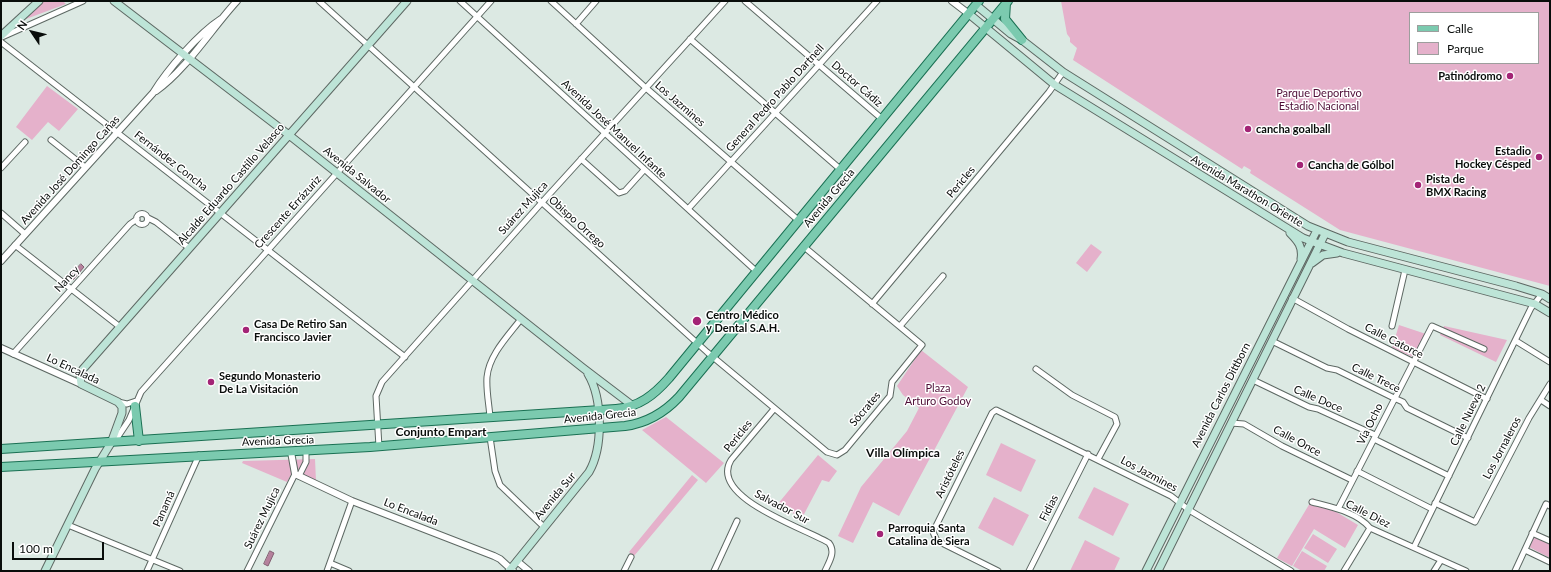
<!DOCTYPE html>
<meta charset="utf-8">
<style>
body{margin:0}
#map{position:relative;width:1551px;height:572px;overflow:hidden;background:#dce9e3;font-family:Lato,sans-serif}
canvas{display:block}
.frame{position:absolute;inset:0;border:2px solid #090d0b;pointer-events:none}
.legend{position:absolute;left:1409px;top:12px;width:130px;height:52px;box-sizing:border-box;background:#fff;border:1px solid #9d9e9d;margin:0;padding:5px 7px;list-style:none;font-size:12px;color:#090d0b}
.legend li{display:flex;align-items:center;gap:8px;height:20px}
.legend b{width:20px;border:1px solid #9d9e9d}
.north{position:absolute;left:12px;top:12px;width:40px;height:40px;-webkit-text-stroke:3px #fff;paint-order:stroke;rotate:305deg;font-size:11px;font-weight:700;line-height:16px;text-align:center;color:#090d0b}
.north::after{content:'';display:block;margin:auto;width:14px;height:18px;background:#090d0b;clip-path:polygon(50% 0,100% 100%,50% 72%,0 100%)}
.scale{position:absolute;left:12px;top:542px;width:92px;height:18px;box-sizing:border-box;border:2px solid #090d0b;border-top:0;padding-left:5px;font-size:12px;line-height:14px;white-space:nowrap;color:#090d0b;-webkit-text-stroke:3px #fff;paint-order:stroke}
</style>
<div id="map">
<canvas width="1551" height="572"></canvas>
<div class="frame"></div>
<ul class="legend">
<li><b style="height:5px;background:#7bcaaf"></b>Calle</li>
<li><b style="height:11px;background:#e5b1cb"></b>Parque</li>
</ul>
<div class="north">N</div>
<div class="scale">100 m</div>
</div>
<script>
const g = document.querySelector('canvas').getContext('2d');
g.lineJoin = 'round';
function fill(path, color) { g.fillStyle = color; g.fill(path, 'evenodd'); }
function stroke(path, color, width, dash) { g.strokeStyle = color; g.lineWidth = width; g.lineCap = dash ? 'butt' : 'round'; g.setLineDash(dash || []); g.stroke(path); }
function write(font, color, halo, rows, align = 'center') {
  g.font = font + ' Lato,sans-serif'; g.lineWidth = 3; g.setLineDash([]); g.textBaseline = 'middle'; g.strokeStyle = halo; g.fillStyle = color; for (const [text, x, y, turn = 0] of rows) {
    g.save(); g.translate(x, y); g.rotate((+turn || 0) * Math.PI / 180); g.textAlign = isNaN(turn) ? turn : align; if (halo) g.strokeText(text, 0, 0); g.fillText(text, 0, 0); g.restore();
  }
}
fill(new Path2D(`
 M44 1H63L66 4 26 19Z
 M1061 1H1550V286L1340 230 1250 173 1251 170 1244 166 1242 169 1073 60 1077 48 1070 42V38L1067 34ZM1410 13H1538V63H1410Z
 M47 86 78 109 59 131 48 122 32 140 16 127Z
 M1091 244 1102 252 1087 272 1076 263Z
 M1399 325 1426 334 1413 357 1392 348Z
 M1444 326 1507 340 1496 362 1440 335Z
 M921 350 968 387 899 516 873 502 853 543 838 536 861 487 907 431 919 408 903 395 897 386Z
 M666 417 724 463 706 483 642 430Z
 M1001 443 1036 460 1021 492 986 475Z
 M818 455 837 471 829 482 822 480 802 518 777 505Z
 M315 459 316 481 293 471 287 482 242 463 243 461Z
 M692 475 698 480 634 556 629 552Z
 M1094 487 1129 504 1113 536 1078 518Z
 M994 497 1029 515 1013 546 978 528Z
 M1313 498 1358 525 1345 548 1314 529 1292 566 1277 558Z
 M1313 534 1337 549 1328 563 1304 548Z
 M1534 535 1550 544V558L1529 547Z
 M1085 540 1120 558 1114 571H1070Z
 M1302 551 1327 566 1324 571H1302L1293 566Z`), '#e5b1cb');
const water = new Path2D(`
 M81 264 84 267 73 280 69 277Z
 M270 551 274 553 268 566 264 564Z`);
fill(water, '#b6819d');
stroke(water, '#825e71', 1);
const minor = new Path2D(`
 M319 1 707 352 827 452 837 455 845 450 890 396 892 382 922 345 803 246
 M460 1 756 271
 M551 1 646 88 798 220
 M745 1 882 119
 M576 24 596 1
 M2 37 83 1
 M690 39 840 169
 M1 42 405 357
 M51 140 85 167
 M581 159 619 193 625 191 644 170
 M1 168 25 142
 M688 209 877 1
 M1 213 25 234
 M136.5 219a5.5 5.5 0 1 1 11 0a5.5 5.5 0 1 1-11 0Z
 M148 218 156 222 189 248
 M15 245 120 327
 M1292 298 1348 329 1487 399
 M872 304 1049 92 1063 72
 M900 326 943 276
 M1392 326 1405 270
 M1272 341 1327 368 1337 370 1394 398 1403 402 1407 408 1468 438
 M1516 341 1550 362
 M13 354 130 224 137 219
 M1036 369 1072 395 1115 417 1117 424 1098 459
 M1253 380 1309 407 1318 409 1375 435
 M1541 400 1550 406
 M118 402 127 404 136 401
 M774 409 731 460C708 498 807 529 829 543 836 552 829 562 825 571
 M490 417C489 404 486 390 487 377 489 355 508 336 521 319
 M1231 423 1244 424 1282 446 1352 480
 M490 437 495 471 500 485 544 527
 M1374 439 1449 476
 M115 441 129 420 141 392 491 1
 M379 447 376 396 382 382 545 199 725 1
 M1357 471 1432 509
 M299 476 306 462V451
 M1312 502C1331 507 1357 512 1370 528L1466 571
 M1435 503 1475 522 1529 418 1550 384
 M1338 509 1432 326 1484 349
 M68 525 180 571
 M1532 533 1550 541
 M1414 547 1531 308 1542 294
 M1525 550 1550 562
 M330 563 349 571
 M147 571 199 455
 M247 571 295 474
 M327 571 352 501
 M624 571 631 557
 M714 571 737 521
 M998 571 940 542 936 539 933 532 992 413 996 410 1171 496 1189 510 1291 571
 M1029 571 1088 454
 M1344 571 1370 528
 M1434 571 1441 560
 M1515 571 1546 504 1550 506`);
const tertiary = new Path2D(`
 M952 1 969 14
 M156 91C186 70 212 28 237 1
 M1 261 153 93C168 69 198 34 221 19
 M1 348 81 384
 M291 452 295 474 352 501 494 556 500 559 513 571
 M517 561 529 571`);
const secondary = new Path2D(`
 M114 1 289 135 583 368 633 406
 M976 5 1011 34 1022 40 1063 72 1308 226 1348 242 1516 286 1542 294 1550 299
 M969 14 1055 85 1303 238 1343 253 1535 304 1550 313
 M1 36 39 1
 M1290 233C1298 241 1303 247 1301 259
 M1312 263 1323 255 1337 253
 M45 571 95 469 111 443 122 413V407L118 402 81 384 80 376 83 369 407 1
 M509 571 589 472C603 448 603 399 588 374
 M1146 571 1317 230
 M1158 571 1325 234`);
const primary = new Path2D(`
 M1006 3 1005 19 1022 40
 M135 406 139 441
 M1 449 616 409C639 407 654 395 669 378L979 1
 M1 467 370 447 625 426C647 423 664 413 679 397L1008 1`);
stroke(minor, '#5d6863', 7);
stroke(tertiary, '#5d6863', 8);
stroke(secondary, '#5d6863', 9);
stroke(primary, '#1a7053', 10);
stroke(minor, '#fff', 5);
stroke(tertiary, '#fff', 6);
stroke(secondary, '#bde4d7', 7);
stroke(primary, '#7bcaaf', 8);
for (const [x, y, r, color] of [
 [1510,76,4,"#a32476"],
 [1248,129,4,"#a32476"],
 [1539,157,4,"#a32476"],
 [1300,165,4,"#a32476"],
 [1418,185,4,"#a32476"],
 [697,321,5,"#a32476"],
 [246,330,4,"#a32476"],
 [211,382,4,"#a32476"],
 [880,534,4,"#a32476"]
]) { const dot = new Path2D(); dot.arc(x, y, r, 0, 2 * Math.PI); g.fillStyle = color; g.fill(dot); stroke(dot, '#fff', 1.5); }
write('bold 11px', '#090d0b', '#fff', [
 ["Patinódromo",1502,76,"right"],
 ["cancha goalball",1256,129],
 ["Estadio",1531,151,"right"],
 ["Hockey Césped",1531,164,"right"],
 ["Cancha de Gólbol",1308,165],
 ["Pista de",1426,179],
 ["BMX Racing",1426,192],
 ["Centro Médico",706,315],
 ["y Dental S.A.H.",706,328],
 ["Casa De Retiro San",254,324],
 ["Francisco Javier",254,337],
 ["Segundo Monasterio",219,376],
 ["De La Visitación",219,389],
 ["Parroquia Santa",888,528],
 ["Catalina de Siera",888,541]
], 'left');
write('11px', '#090d0b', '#fff', [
 ["Doctor Cádiz",857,84,41],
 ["General Pedro Pablo Dartnell",775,98,-48],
 ["Los Jazmines",680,104,41],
 ["Avenida José Manuel Infante",614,129,43],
 ["Fernández Concha",171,161,38],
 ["Avenida José Domingo Cañas",70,170,-48],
 ["Avenida Salvador",357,175,39],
 ["Pericles",961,182,-50],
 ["Alcalde Eduardo Castillo Velasco",231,184,-49],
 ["Avenida Marathon Oriente",1247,191,31],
 ["Avenida Grecia",829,198,-50],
 ["Suárez Mujica",523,208,-48],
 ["Crescente Errázuriz",288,212,-48],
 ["Obispo Orrego",577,222,42],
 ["Nancy",67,279,-48],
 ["Calle Catorce",1394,341,27],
 ["Lo Encalada",73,369,25],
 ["Calle Trece",1376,378,26],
 ["Avenida Carlos Dittborn",1221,395,-63],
 ["Calle Doce",1318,399,23],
 ["Sócrates",865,409,-50],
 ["Calle Nueva 2",1468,415,-64],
 ["Avenida Grecia",600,416,-6],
 ["Vía Ocho",1370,424,-64],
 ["Pericles",738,436,-51],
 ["Avenida Grecia",278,441,-2],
 ["Calle Once",1297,441,28],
 ["Los Jornaleros",1502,448,-62],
 ["Aristóteles",950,474,-64],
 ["Los Jazmines",1149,474,28],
 ["Avenida Sur",555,496,-50],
 ["Salvador Sur",782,507,28],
 ["Fidias",1049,508,-63],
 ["Panamá",164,509,-66],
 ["Lo Encalada",411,512,21],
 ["Calle Diez",1368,514,27],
 ["Suárez Mujica",262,518,-64]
]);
write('11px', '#4e0d36', '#fff', [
 ["Parque Deportivo",1319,93],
 ["Estadio Nacional",1319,106],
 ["Plaza",938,388],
 ["Arturo Godoy",938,401]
]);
write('bold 12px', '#090d0b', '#fff', [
 ["Conjunto Empart",441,432],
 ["Villa Olímpica",903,453]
]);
</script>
